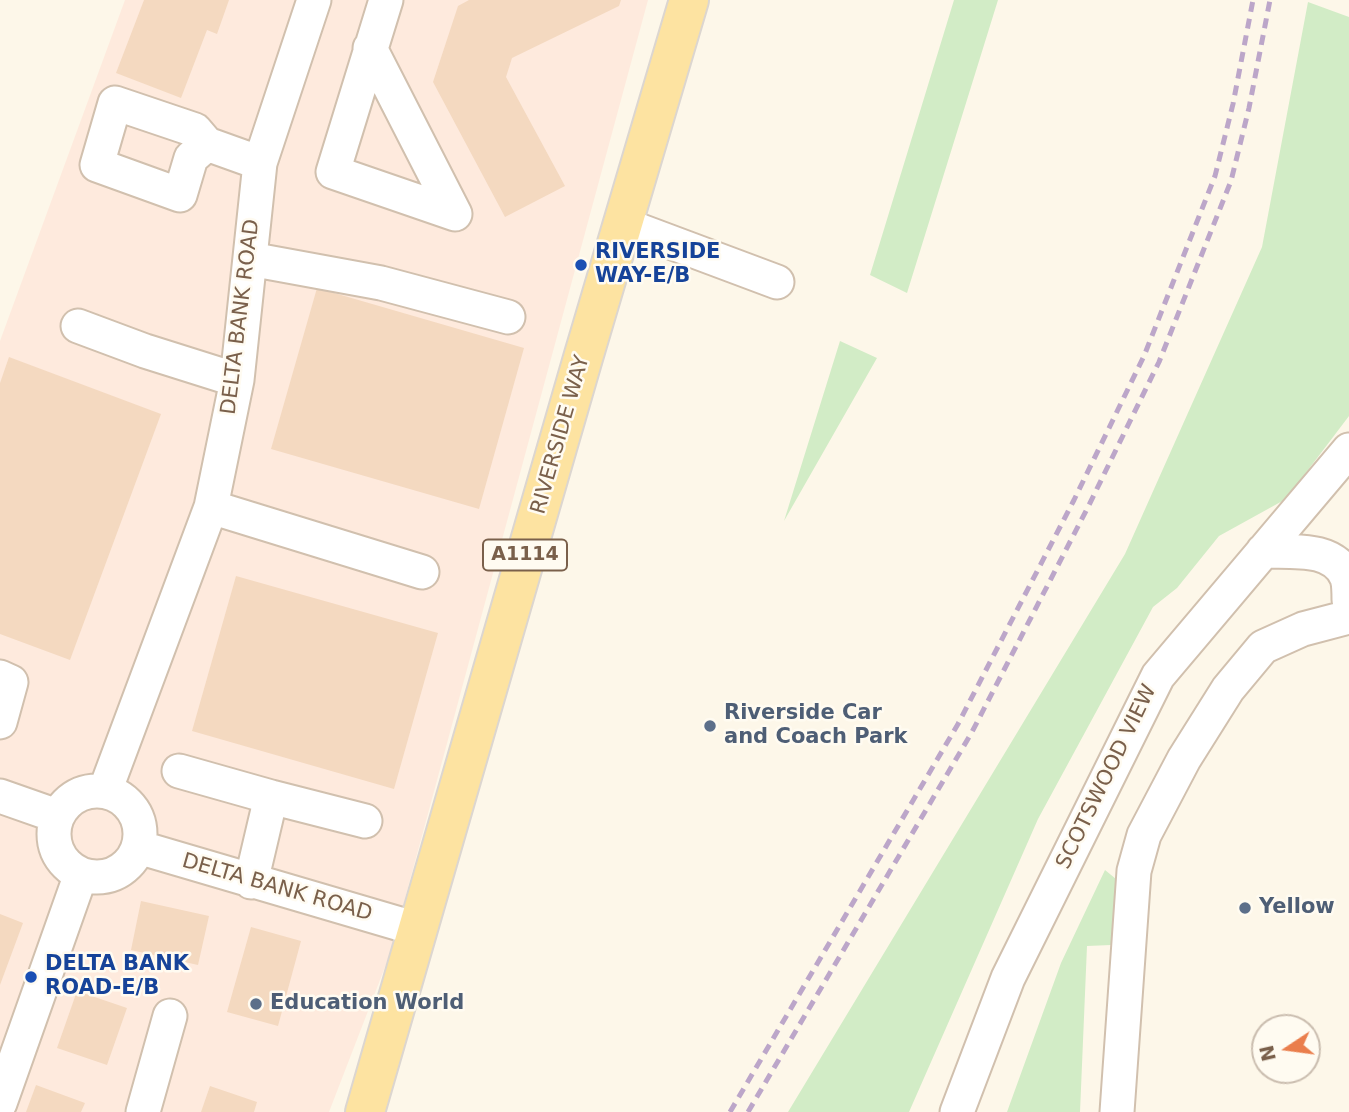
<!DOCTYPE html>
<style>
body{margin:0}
#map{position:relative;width:1349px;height:1112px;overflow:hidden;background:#fdf7e9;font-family:"DejaVu Sans",sans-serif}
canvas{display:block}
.north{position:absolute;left:1251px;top:1014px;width:70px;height:70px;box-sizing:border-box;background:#fffbf1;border:2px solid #cabdaf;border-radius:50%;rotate:257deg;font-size:19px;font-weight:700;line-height:28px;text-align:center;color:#7a604b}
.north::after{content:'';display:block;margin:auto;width:24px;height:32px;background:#ea7e4c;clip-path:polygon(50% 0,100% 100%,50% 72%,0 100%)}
</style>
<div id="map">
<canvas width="1349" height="1112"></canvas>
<div class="north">N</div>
</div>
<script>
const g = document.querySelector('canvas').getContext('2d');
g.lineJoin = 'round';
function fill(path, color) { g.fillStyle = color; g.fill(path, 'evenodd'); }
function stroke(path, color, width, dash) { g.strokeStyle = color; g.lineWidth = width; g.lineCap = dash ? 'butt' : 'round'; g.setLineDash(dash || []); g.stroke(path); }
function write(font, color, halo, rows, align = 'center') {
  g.font = font + ' "DejaVu Sans",sans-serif'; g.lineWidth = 5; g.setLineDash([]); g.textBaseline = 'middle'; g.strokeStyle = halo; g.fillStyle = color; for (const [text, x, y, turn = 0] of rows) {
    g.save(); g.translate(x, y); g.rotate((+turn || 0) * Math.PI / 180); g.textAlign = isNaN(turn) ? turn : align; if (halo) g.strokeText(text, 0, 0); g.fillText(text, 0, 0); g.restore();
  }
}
fill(new Path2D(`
 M125 0H648L390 954 329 1112H0V341Z`), '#feeadd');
fill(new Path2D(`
 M954 0H998L907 293 870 275Z
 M1308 2 1349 17V416L1286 499 1219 536 1177 588 1153 607 1038 819 909 1112H788L1125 554 1262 247Z
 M840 341 877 358 784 521Z
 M1105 870 1116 879 1111 945 1087 946 1080 1112H1007L1061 963Z`), '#d2ecc6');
fill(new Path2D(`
 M144 0H229L217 34 207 30 181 98 116 73Z
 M469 0H621L619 6 512 58 506 77 565 186 505 217 433 82 458 6Z
 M317 288 524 348 479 509 271 449Z
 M9 357 161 414 70 660 0 634V383Z
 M236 576 438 633 394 789 192 731Z
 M141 901 209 916 198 965 131 950Z
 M0 914 23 923 0 985Z
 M251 927 301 941 278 1026 227 1012Z
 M77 991 127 1008 107 1065 57 1048Z
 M36 1085 85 1103 81 1112H26Z
 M210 1086 257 1102 254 1112H201Z`), '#f4d9c0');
const minor = new Path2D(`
 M370 48 455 214 333 172 386 0
 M207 144 195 130 115 103 97 165 180 195 191 158 207 144 260 163
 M622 224 777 282
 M250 259 381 283 508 317
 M78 326 145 351 237 380
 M211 507 422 572
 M1263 551C1291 552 1335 546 1347 578 1349 584 1349 594 1349 600
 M0 677 11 682 0 722
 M179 771 271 797 251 882
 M54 834a43 43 0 1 1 86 0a43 43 0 1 1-86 0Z
 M105 791 211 507 237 380 260 163 314 0
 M0 796 57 816
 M271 797 365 821
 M138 847 417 929
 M0 1103 81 874
 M143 1112 170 1016
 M957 1112 1008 978 1158 676 1349 450
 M1117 1112 1134 871 1144 835 1184 759 1228 689 1263 647 1303 629 1349 617`);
const major = new Path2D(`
 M365 1112 583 358 689 0`);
stroke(minor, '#d1c0ae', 37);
stroke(major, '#dcd6d0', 42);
stroke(minor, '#fff', 33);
stroke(major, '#fde3a1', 38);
stroke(new Path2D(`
 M730 1112 958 724 1074 500 1144 356 1215 176 1233 104 1253 0
 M748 1112 972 732 1088 507 1159 362 1231 181 1249 108 1270 0`), '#bca6c9', 5, [10, 7]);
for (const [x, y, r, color] of [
 [581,265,7,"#1a4fb4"],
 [710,726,7,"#5c6f8a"],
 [1245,908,7,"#5c6f8a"],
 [31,977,7,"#1a4fb4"],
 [256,1004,7,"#5c6f8a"]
]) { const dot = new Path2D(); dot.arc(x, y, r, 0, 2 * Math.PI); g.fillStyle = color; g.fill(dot); stroke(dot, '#fffbf1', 2.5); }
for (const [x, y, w] of [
 [525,555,84]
]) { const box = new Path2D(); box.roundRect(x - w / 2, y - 15.5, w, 31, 5); g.fillStyle = '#fffbf1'; g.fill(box); stroke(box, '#7a604b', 2); }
write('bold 19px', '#7a604b', null, [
 ["A1114",525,555]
]);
write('bold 21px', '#164399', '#fffbf1', [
 ["RIVERSIDE",595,253],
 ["WAY-E/B",595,277],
 ["DELTA BANK",45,965],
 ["ROAD-E/B",45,989]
], 'left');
write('21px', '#7a604b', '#fffbf1', [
 ["DELTA BANK ROAD",241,317,-83],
 ["RIVERSIDE WAY",561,435,-74],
 ["SCOTSWOOD VIEW",1107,777,-64],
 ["DELTA BANK ROAD",277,888,16]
]);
write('bold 21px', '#4e5e75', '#fffbf1', [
 ["Riverside Car",724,714],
 ["and Coach Park",724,738],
 ["Yellow",1259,908],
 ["Education World",270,1004]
], 'left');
</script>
